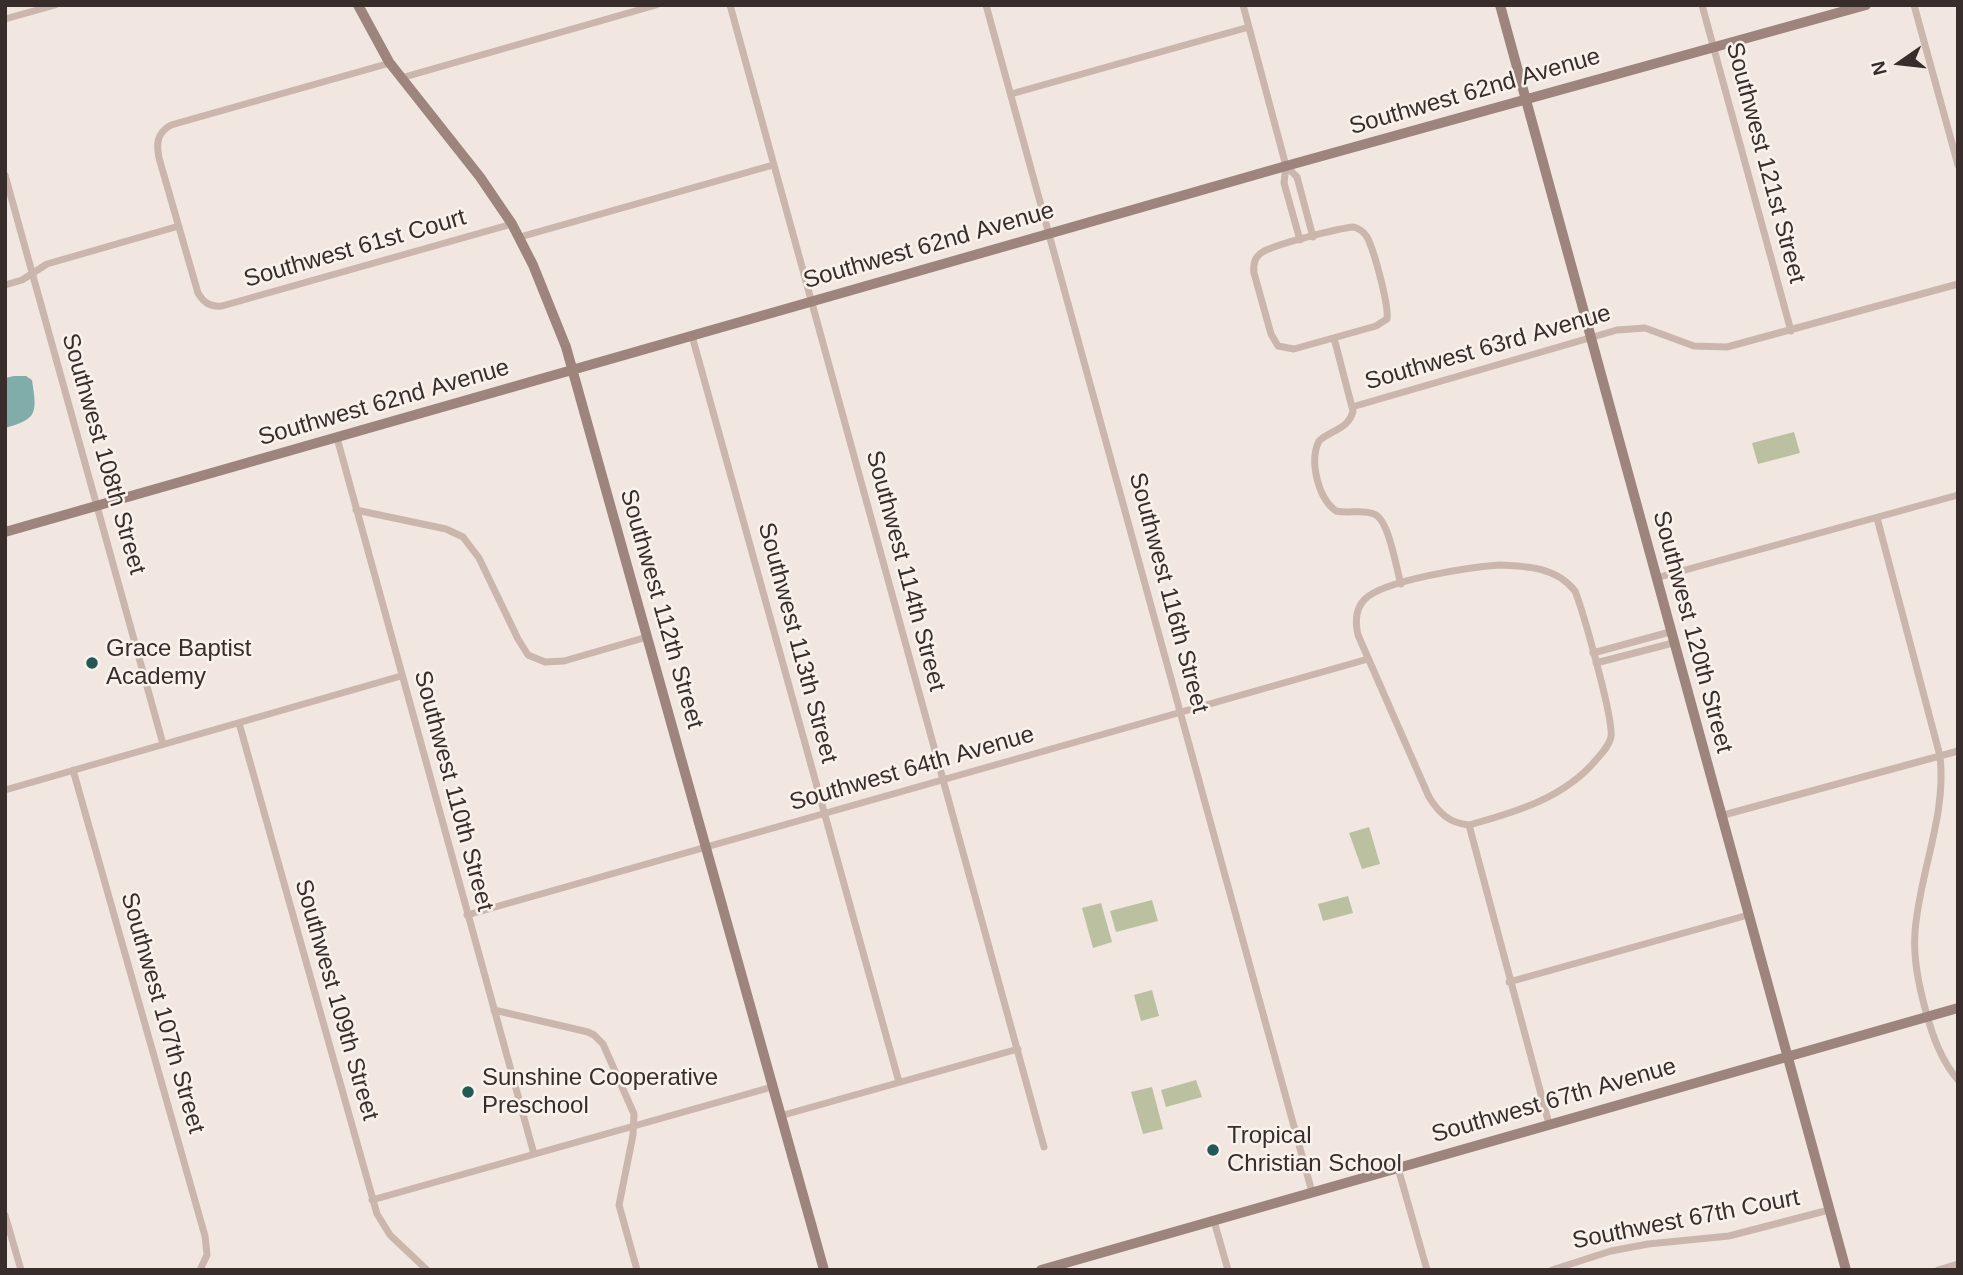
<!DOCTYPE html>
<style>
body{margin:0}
#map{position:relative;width:1963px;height:1275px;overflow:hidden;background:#f2e7e0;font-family:Arial,sans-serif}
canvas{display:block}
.frame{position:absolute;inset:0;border:7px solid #382d2b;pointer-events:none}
.north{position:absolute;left:1865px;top:28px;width:70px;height:70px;-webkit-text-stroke:5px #f9f2ec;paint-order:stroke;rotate:256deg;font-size:19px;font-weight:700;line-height:28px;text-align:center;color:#382d2b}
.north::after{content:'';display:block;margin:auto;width:24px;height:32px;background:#382d2b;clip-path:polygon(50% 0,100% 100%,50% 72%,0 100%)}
</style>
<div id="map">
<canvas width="1963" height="1275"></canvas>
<div class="frame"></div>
<div class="north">N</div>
</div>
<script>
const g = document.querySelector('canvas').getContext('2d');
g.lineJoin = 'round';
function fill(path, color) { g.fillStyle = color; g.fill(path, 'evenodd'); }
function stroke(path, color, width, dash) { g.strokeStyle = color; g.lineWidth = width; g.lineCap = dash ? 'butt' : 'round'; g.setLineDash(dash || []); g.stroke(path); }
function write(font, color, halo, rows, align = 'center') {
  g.font = font + ' Arial,sans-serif'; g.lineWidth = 5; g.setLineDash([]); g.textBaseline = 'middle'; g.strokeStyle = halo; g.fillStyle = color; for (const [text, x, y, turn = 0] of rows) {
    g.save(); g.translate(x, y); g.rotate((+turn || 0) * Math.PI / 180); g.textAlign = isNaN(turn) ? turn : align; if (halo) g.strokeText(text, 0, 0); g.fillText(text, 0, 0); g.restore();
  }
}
fill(new Path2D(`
 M1794 432 1800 453 1758 464 1752 443Z
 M1369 827 1380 864 1362 869 1349 833Z
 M1348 896 1353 913 1323 921 1318 904Z
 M1152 900 1158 921 1116 932 1110 911Z
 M1101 903 1112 942 1093 948 1082 908Z
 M1152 990 1159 1016 1141 1021 1134 995Z
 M1196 1080 1202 1097 1166 1107 1161 1090Z
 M1152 1087 1163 1129 1143 1134 1131 1092Z`), '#bac0a0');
fill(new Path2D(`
 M14 376H26L32 380C37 413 38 419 5 428V378Z`), '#80adaa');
stroke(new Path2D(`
 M730 5 1044 1147
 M986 5 1312 1192
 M1243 5 1286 166 1284 183 1300 240
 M1702 5 1791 331
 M1914 5 1958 165
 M5 19 55 5
 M390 63 171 125C157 133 156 143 159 158L198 293C204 303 210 307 222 306L512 224
 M401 78 656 5
 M1011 94 1249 27
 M1286 166 1297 177 1313 237
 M5 175 163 744
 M1354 227C1360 229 1364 232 1367 237 1374 250 1389 305 1387 319L1376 326 1294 349 1278 346 1271 334 1254 273C1253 265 1254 258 1261 253 1271 245 1340 228 1354 227Z
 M520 237 773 165
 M5 285 22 280 47 264 179 226
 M692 336 899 1082
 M1334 338 1353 411C1349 429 1331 430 1319 441 1309 461 1318 498 1336 511 1349 514 1362 509 1374 514 1389 519 1396 568 1401 584
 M1352 407 1617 330 1645 328 1694 346 1727 347 1958 284
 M337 438 534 1154
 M356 510 446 529 463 537 479 558 518 639 528 655 545 662 564 661 647 637
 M1877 518 1940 756C1947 815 1919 874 1915 932 1913 959 1919 986 1926 1012 1933 1037 1941 1060 1958 1080
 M1499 565C1527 566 1556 567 1575 591 1583 611 1614 720 1611 737 1609 746 1602 753 1596 760 1564 798 1516 812 1469 825 1449 823 1439 813 1429 797L1358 635C1355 622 1355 609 1365 599 1384 580 1471 567 1499 565Z
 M1656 578 1958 495
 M1593 653 1670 632
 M1596 663 1673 643
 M239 723 377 1214 390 1235 427 1270
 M73 770 205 1236 207 1255 200 1270
 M5 790 401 676
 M1720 816 1958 751
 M1469 825 1549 1124
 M467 915 1368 659
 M1509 982 1748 915
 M494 1010 588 1032 594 1035 603 1044 634 1114 633 1135 619 1205 637 1270
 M780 1116 1018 1049
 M1398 1168 1427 1270
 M372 1200 772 1087
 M5 1215 21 1270
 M1214 1221 1228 1270
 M1552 1270 1611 1251 1648 1244 1729 1236 1829 1210
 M1938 1270 1958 1264`), '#cab6ac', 7);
stroke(new Path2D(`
 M358 5 389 62 480 177 512 224 533 265 566 347 824 1270
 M1500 5 1846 1270
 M5 532 1286 166 1866 5
 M1041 1270 1958 1008`), '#9d857d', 10);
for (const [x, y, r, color] of [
 [92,663,7,"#225855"],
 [468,1092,7,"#225855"],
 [1213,1150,7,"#225855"]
]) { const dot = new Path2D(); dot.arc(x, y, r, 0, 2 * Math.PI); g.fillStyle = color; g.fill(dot); stroke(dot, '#f9f2ec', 2.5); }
write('24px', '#382d2b', '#f9f2ec', [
 ["Southwest 62nd Avenue",1475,92,-16],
 ["Southwest 121st Street",1765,163,75],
 ["Southwest 62nd Avenue",929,246,-16],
 ["Southwest 61st Court",355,249,-16],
 ["Southwest 63rd Avenue",1488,348,-16],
 ["Southwest 62nd Avenue",384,403,-16],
 ["Southwest 108th Street",103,454,74],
 ["Southwest 114th Street",905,571,75],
 ["Southwest 116th Street",1168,593,75],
 ["Southwest 112th Street",661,609,74],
 ["Southwest 120th Street",1692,632,75],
 ["Southwest 113th Street",797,643,75],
 ["Southwest 64th Avenue",912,769,-16],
 ["Southwest 110th Street",453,791,75],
 ["Southwest 109th Street",336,1000,74],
 ["Southwest 107th Street",162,1013,74],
 ["Southwest 67th Avenue",1554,1101,-16],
 ["Southwest 67th Court",1686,1220,-11]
]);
write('24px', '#382d2b', '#f9f2ec', [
 ["Grace Baptist",106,649],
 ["Academy",106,677],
 ["Sunshine Cooperative",482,1078],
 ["Preschool",482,1106],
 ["Tropical",1227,1136],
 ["Christian School",1227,1164]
], 'left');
</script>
